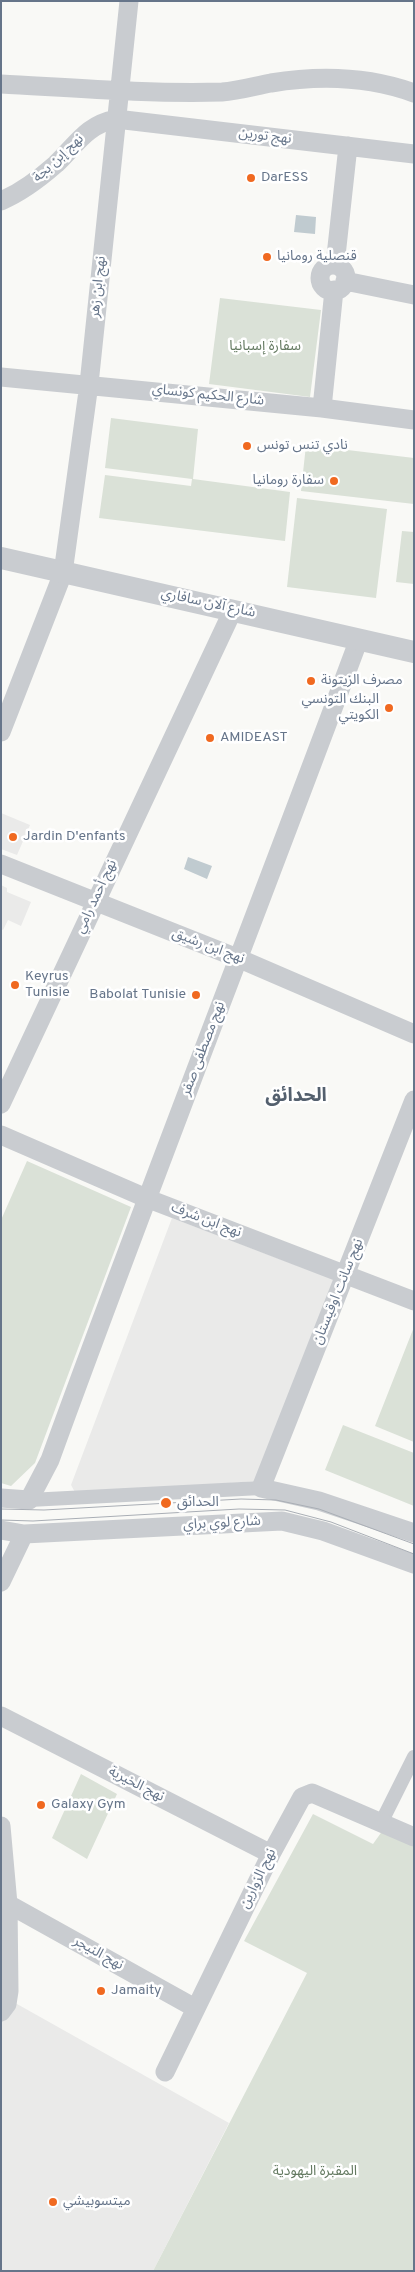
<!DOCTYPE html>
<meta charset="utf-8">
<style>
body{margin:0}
#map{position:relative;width:415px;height:2272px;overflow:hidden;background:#f9f9f6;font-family:Overpass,sans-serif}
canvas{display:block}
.frame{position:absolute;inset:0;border:2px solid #66758a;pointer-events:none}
</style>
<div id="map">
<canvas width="415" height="2272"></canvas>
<div class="frame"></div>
</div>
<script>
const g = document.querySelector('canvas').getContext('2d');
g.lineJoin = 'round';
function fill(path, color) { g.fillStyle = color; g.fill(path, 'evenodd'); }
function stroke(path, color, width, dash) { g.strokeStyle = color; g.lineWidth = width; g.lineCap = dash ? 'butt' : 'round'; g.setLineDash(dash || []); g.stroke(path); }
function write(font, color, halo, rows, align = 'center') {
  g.font = font + ' Overpass,"Noto Sans Arabic",sans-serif'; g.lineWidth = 5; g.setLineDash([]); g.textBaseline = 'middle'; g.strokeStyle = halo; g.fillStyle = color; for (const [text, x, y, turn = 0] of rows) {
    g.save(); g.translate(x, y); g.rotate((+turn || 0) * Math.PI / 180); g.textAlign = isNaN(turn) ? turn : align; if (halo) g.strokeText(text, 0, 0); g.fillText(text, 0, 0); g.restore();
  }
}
fill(new Path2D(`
 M1 813 30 825 17 855 1 849Z
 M1 885 7 888V892L31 902 21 926 8 920 3 930 1 929Z
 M172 1218 335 1280 257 1481 76 1494 71 1485Z
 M1 1995 229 2123 153 2271H1Z`), '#eaeae9');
fill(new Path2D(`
 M220 298 321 310 310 397 209 384Z
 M111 418 198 429 193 479 290 492 285 541 99 518 105 475 191 486 192 479 105 468Z
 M306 445 414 458V504L301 491Z
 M297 498 387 509 376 598 287 587Z
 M402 531 414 532V584L396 582Z
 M27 1161 131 1207 35 1463 11 1486 1 1483V1220Z
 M414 1327V1442L375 1426Z
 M343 1425 414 1453V1506L325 1470Z
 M81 1774 117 1794 87 1859 52 1838Z
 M313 1814 373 1844 383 1830 414 1844V2271H153L307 1973 244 1941Z`), '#dae1d7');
fill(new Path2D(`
 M296 215 316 217 315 234 294 232Z
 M188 857 212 866 207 879 184 869Z`), '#c0cbd0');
stroke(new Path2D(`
 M29 1500 261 1488
 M381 1823 414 1757`), '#c9ccd0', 14);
stroke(new Path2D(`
 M1 84C75 88 149 94 222 92 238 91 255 86 271 83 320 75 367 76 414 93
 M1 201C22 192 39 179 56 164 77 144 86 125 116 119L414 154
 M335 265 348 146
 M320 278a13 13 0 1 1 26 0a13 13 0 1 1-26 0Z
 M345 281 414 295
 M1 377 322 408 414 420
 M322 408 334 290
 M1 732 63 573 89 384 129 1
 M1 864 240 959 414 1034
 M414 1100 261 1488 319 1501 414 1533
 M1 1104 233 610
 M1 1135 146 1198 414 1301
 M1 1498 29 1500 50 1460C150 1185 257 913 359 639
 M1 1530 24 1534 282 1521 323 1531 414 1564
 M1 1582 24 1534
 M1 1716 271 1854
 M1 1826 8 1904 9 1991 7 2004 1 2012
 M1 1900 195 2008
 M165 2072 271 1854 302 1797 312 1793 414 1837`), '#c9ccd0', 19);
stroke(new Path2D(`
 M1 558 414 652`), '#c9ccd0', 22);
stroke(new Path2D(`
 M1 1509 44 1510 241 1499 276 1500 319 1509 414 1544
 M1 1520 33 1521 239 1509 285 1510 331 1522 414 1554`), '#a9aeb5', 1);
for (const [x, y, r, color] of [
 [251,178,5,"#f06920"],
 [267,257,5,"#f06920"],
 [247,446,5,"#f06920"],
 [334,481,5,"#f06920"],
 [311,681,5,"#f06920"],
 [389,708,5,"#f06920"],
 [210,738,5,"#f06920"],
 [13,837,5,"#f06920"],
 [15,985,5,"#f06920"],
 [196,995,5,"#f06920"],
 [166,1503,6,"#f06920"],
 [41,1805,5,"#f06920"],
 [101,1991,5,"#f06920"],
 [53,2202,5,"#f06920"]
]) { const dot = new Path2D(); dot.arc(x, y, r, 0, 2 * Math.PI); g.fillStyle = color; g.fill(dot); stroke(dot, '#fff', 2); }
write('14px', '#66758a', '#fff', [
 ["نهج تورين",265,137,7],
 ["نهج إبن بجة",59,159,-43],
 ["نهج ابن زهر",99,287,-84],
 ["شارع الحكيم كونساي",208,396,6],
 ["شارع آلان سافاري",208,604,12],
 ["نهج أحمد رامي",97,897,-65],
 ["نهج ابن رشيق",208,947,21],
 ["نهج مصطفى صفر",204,1049,-69],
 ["نهج ابن شرف",206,1221,21],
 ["نهج سانت اوقيستان",339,1292,-68],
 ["شارع لوي براي",222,1524,-3],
 ["نهج الخيرية",136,1785,27],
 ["نهج الزوارين",259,1879,-64],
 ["نهج النيجر",98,1954,29]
]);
write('14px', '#66758a', '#fff', [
 ["DarESS",261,178],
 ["قنصلية رومانيا",277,257],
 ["نادي تنس تونس",257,446],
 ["سفارة رومانيا",324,481,"right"],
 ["مصرف الزيتونة",321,681],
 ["البنك التونسي",379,700,"right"],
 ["الكويتي",379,716,"right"],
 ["AMIDEAST",220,738],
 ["Jardin D'enfants",23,837],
 ["Keyrus",25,977],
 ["Tunisie",25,993],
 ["Babolat Tunisie",186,995,"right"],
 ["الحدائق",177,1503],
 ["Galaxy Gym",51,1805],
 ["Jamaity",111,1991],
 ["ميتسوبيشي",63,2202]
], 'left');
write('14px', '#647a61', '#fff', [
 ["سفارة إسبانيا",265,347],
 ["المقبرة اليهودية",315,2172]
]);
write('bold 19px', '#54606e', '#fff', [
 ["الحدائق",296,1097]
]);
</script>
